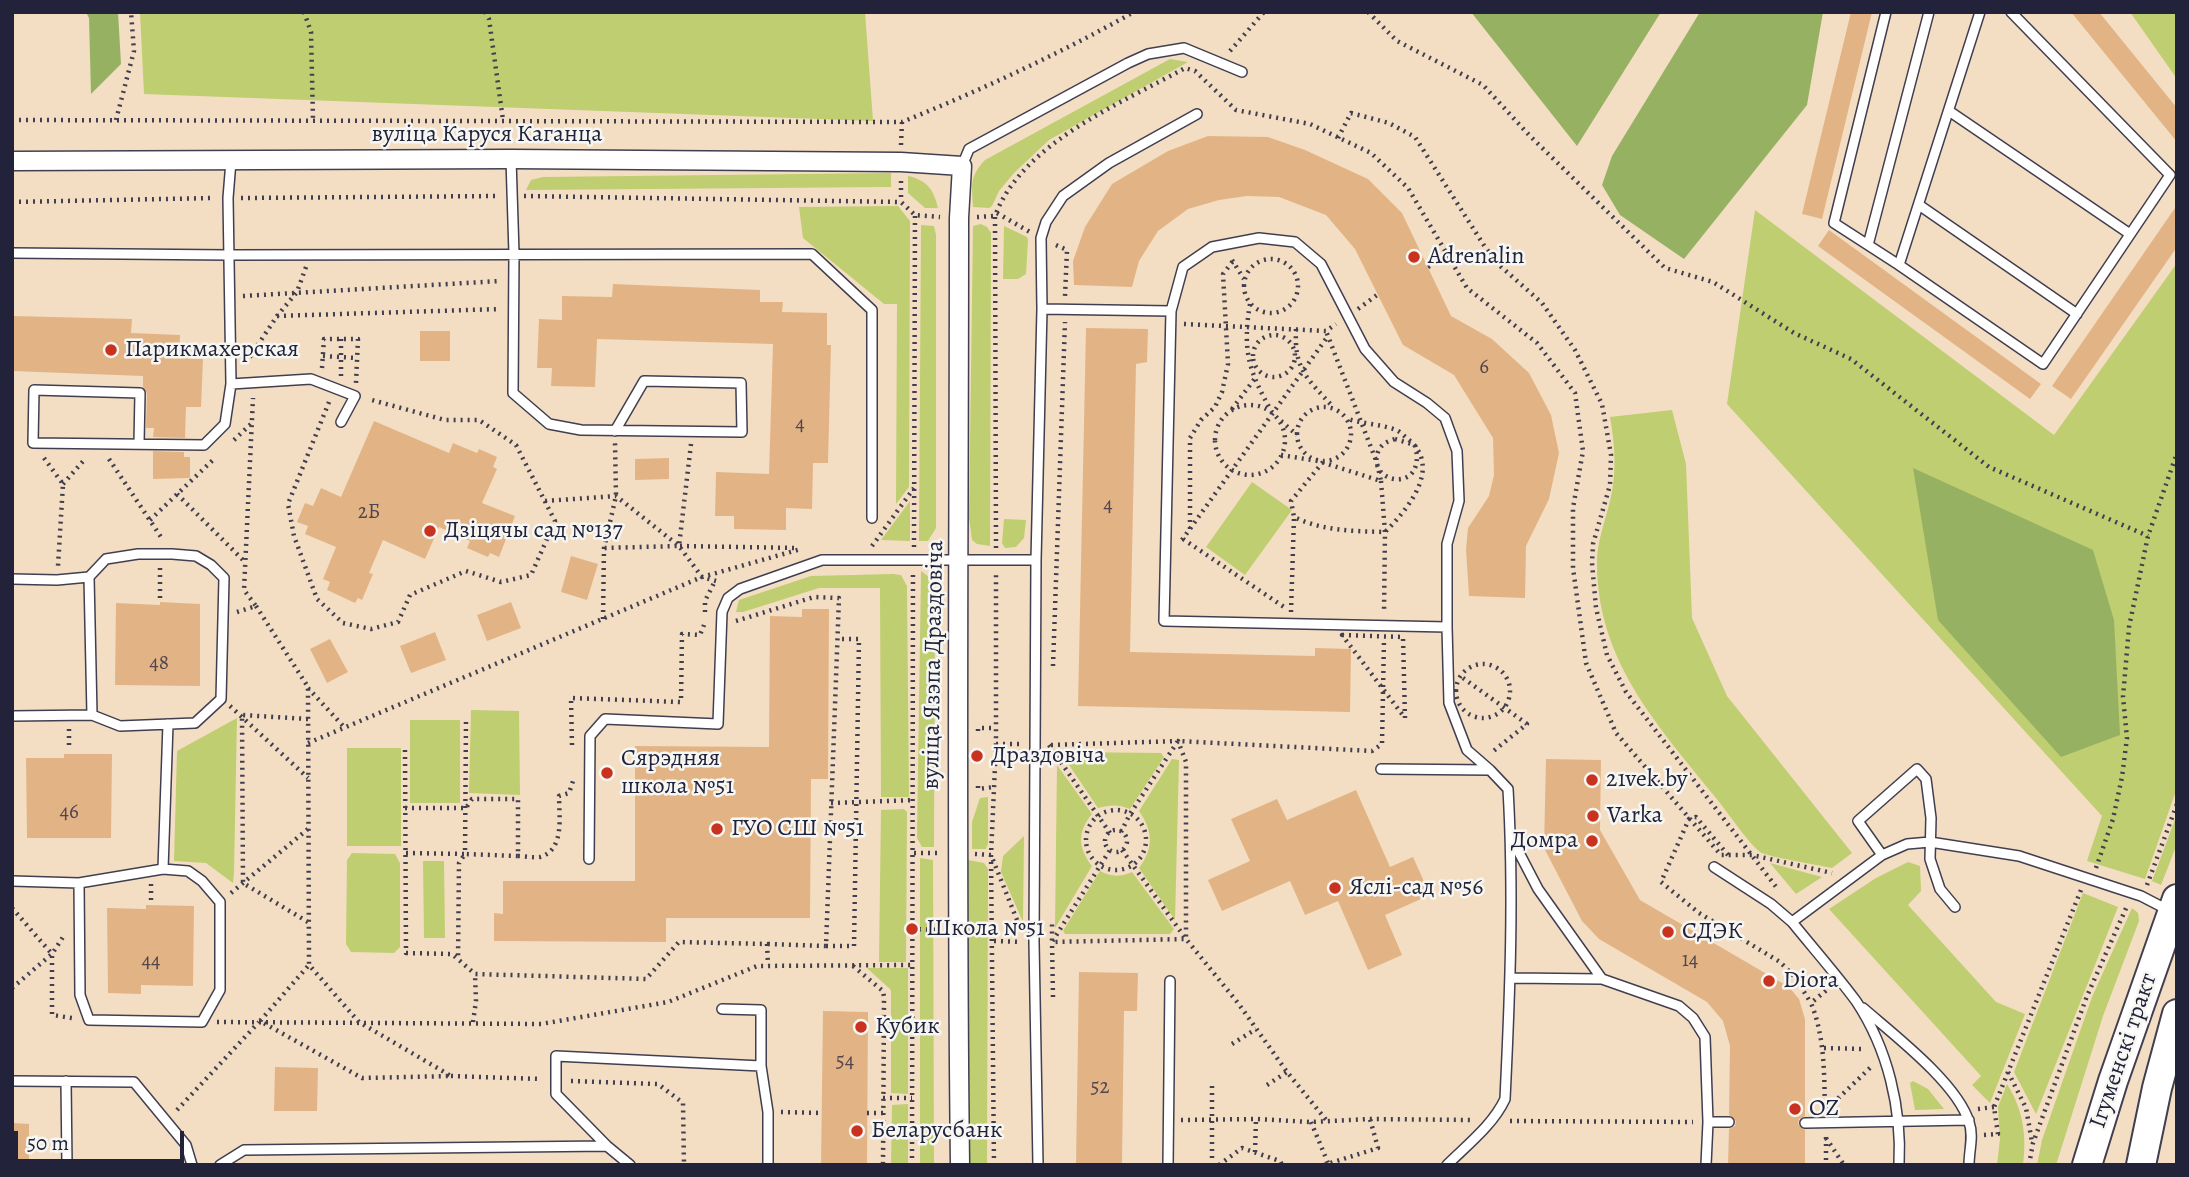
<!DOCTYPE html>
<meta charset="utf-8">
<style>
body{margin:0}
#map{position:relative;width:2189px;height:1177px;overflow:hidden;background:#f3dec3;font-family:Alegreya,serif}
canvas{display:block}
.frame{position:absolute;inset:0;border:14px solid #22223b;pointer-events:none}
.scale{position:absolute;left:14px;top:1131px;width:170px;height:32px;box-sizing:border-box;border:4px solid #22223b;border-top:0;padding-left:9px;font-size:21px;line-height:24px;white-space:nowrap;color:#22223b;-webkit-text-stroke:5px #f6f6f2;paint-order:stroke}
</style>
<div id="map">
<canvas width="2189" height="1177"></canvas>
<div class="frame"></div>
<div class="scale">50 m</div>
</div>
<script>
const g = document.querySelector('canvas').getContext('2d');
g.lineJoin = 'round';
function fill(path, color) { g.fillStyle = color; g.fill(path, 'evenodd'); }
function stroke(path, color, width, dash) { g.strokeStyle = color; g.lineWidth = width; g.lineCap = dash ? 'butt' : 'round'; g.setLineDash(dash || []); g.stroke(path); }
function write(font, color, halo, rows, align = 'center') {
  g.font = font + ' Alegreya,serif'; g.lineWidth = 5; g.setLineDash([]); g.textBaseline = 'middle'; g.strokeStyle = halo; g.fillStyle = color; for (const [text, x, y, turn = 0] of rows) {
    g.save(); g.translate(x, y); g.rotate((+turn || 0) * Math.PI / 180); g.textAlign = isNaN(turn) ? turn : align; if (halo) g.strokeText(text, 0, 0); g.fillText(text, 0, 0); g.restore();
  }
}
fill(new Path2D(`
 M140 12H865L873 121 144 94Z
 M2130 12H2177V79Z
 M1170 59 1188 62 1049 140 1014 173 999 191 992 206 989 208 973 207C972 185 969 177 985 160Z
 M891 173V187L526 190 531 180 543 177Z
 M908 176C927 180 934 190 938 208H925L908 193Z
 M898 206 910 221 909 487 896 504 897 304H884L803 238 799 207Z
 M1755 210 2054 435 2177 263V788L2145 879 2087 861 2102 816 1727 404Z
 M981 224 987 227 991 233 990 546 977 544 972 540 969 518 973 226Z
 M921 225 934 226 936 235V528L928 541H919Z
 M1004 226 1027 237 1028 240 1026 274 1018 279H1003Z
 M1672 410 1686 464 1692 618 1727 696 1852 853 1832 868C1819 865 1767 857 1760 852 1750 845 1725 809 1716 798 1658 726 1597 661 1597 563 1597 541 1605 522 1610 501 1617 473 1615 445 1610 417Z
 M1252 482 1292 510 1245 575 1206 547Z
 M910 501V541L881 540Z
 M1004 519 1026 520 1024 538 1016 547 1005 548 1002 543Z
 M921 571 932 579 935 589 934 847H922L917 838Z
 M893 574 901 575 907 586 909 797H881L880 588H819L743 612H736L739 600 811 576Z
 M471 710 519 711 520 795 469 793Z
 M237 718 234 873 233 883 206 863 174 861 177 751Z
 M410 720H460V803H410Z
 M347 748H401V846H347Z
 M1066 752 1161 753 1164 757 1130 809C1118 804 1110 805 1098 808L1063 756Z
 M1172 759 1179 760 1175 920 1139 868C1154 848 1153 831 1139 811Z
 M1057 765 1092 814C1077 832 1078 848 1092 866L1055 928Z
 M988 797V843L986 849H972V822L980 798Z
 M904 809 907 812 906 962H879L881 810Z
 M2177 814V844L2161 885 2152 881Z
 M1024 836 1023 922 1001 872 1003 856Z
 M352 853 395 854 400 863V947L394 953 351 952 346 944 347 860Z
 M920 858 933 860 934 1165H920Z
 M968 860 984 863 988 869 987 1165H969Z
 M423 861H444L445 938H424Z
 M1908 862 1920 866 1921 891 1908 905 1996 1002 2025 1014 1990 1103 1972 1085 1981 1076 1829 909 1876 878Z
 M1770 863 1822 877 1796 894Z
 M1100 871C1111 877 1121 877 1132 872L1174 929 1170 934H1065L1063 931Z
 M2083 893 2118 907 2036 1114 2014 1072Z
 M2132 908 2138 913 2139 921 2103 1016 2056 1165H2037L2042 1140 2092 997Z
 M867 968H908V1094L891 1093V990Z
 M1913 1081 1928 1089 1944 1109 1915 1110 1910 1083Z
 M2007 1084C2023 1109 2027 1136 2023 1165H1997L2000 1139 1998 1107Z
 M908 1104V1165H891L892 1105Z`), '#bfce70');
fill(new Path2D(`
 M86 12H118L121 64 91 94 89 18Z
 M1471 12H1661L1577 146Z
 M1700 12H1823L1807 105 1684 259 1620 215 1602 185 1612 156Z
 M1913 468 2093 550 2114 620 2120 735 2061 757 1938 620Z`), '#97b162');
fill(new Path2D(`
 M1851 12H1872L1822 219 1802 214Z
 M2071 12H2099L2177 108V142Z
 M1208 136 1268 137 1305 150 1368 179 1402 213 1451 316 1492 339 1529 373 1551 415 1559 453 1549 499 1526 546 1525 598 1469 596 1466 549 1468 528 1489 496 1494 475 1493 438 1454 375 1403 345 1355 249 1326 215 1279 197 1247 196 1219 200 1188 209 1158 231 1139 261 1132 287 1074 285 1073 261 1085 227 1112 184 1168 151Z
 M2177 205V247L2071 399 2052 386Z
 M1829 230 2041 384 2030 399 1818 246Z
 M613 284 760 290V302H783L782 312 827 313V345H831L828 463H813L812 509 786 508V530L734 529V516H715L716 472 769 474 773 344 597 339 595 387 551 386 552 368H537L539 319 562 320V296L612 297Z
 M12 316 132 319 131 333 180 335 179 358 203 359 201 407H186L185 438 153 437 154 428H146L147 393 143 387V376L12 371Z
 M1086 328 1148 329 1147 362 1136 364 1130 652 1315 656V648L1351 649 1350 712 1078 706Z
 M420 331H450V361H420Z
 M374 421 449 453 453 443 477 453 479 449 497 457 493 467 497 469 482 503 515 516 499 557 490 553 488 557 467 548 470 541 439 527 425 559 383 540 369 573 373 574 362 600 358 598 355 603 327 590 330 582 323 579 336 547 305 534 308 526 297 522 305 503 313 506 321 488 341 497Z
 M153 451 184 452V457H190V478L153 479Z
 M669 458V479L635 480V459Z
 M571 556 598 564 587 600 561 592Z
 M160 602 200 604V686L115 685 116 603 160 605Z
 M511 602 521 628 487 641 477 615Z
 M802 609H829L828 779H811L810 918H666V942L494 941V913L503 914V881H635V746L769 747 770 616 802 617Z
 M435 632 446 660 411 673 400 646Z
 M330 639 348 672 327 683 310 649Z
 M64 754H112L111 838H27L26 758H64Z
 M1546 759 1601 760 1600 830 1640 900 1789 987 1799 999 1805 1019V1116L1799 1119 1798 1124 1805 1130V1165H1728L1729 1129 1735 1126 1736 1121 1729 1115 1730 1046 1723 1021 1707 1002 1599 939 1582 921 1544 848Z
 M1356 790 1390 867 1413 857 1430 895 1385 915 1402 955 1368 970 1338 901 1305 915 1290 881 1222 911 1208 880 1250 861 1231 819 1277 799 1287 820Z
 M146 905 194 906 193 986 141 985V994L108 993 107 908 146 909Z
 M1079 972 1138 973 1137 1011H1124L1122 1165H1076Z
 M823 1011 868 1012 867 1165H821Z
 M275 1067 318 1068 317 1111H274Z
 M12 1123 29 1124V1165H12Z`), '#e2b485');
const lane = new Path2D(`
 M1886 12 1834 223 1899 265
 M1980 12 1899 265 2043 364 2170 175 2011 12
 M1949 111 2130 234
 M511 159 514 254 513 393 549 424 581 430 742 432 741 383 644 381 615 431
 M962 166 969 149 1128 63 1148 54 1184 48 1242 72
 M1919 205 2077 314
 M1868 245 1929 12
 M12 253 229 255 812 254 872 310V518
 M1042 309 1171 311 1164 621 1447 627V544L1459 501 1457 451 1445 418 1427 403 1394 382 1365 349 1321 264 1295 242 1259 238 1212 247 1183 267 1171 311
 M231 384 311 379 355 396 341 422
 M139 443 140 393 34 390 33 443 204 445 225 424 231 384 228 198 231 161
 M1036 560 1042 309 1041 238 1046 222 1063 196 1109 163 1197 114
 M12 579 57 580 89 577 106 559 138 554H172L196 556 211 565 224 578 221 699 195 723 120 726 92 715 89 577
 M1447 627 1449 703 1467 750 1490 770
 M12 716 92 715
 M1381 769 1490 770 1508 789C1514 892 1510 995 1505 1099 1493 1125 1467 1145 1447 1165
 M1513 841 1538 889 1602 979 1679 1006 1693 1018 1705 1037 1708 1122 1706 1165
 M1882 855 1858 821 1917 769 1926 779 1931 818 1930 859 1940 889 1955 907
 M589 859 590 736 605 719 718 724 722 612 728 598 740 589 822 560H1036L1034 942 1038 1165
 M1714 867 1771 904 1792 922
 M163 869 168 724
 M12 881 79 883 163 869 188 871 202 881 220 902V990L202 1022 89 1020 80 995 79 883
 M1511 978 1602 979
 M1863 1008C1894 1035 1957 1083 1969 1122 1974 1136 1969 1150 1969 1165
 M722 1009 761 1010V1066L768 1112V1165
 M12 1081 134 1082 186 1145 192 1165
 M66 1081 67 1165
 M1708 1122H1729
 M1805 1123 1969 1120
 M607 1146 556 1094V1056L761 1066
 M220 1165 244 1150 607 1146 630 1165
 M1168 1165 1170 981
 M1899 1165C1902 1109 1888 1049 1856 1001 1836 974 1813 948 1792 922L1882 855 1907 844 1930 842 2019 856 2141 896 2170 911`);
const street = new Path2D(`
 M12 161 511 159 901 162 962 166 959 218C959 534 956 849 960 1165`);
const primary = new Path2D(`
 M2087 1165 2113 1081 2177 899
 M2141 1165 2157 1088 2177 1014`);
stroke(lane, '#413e4f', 12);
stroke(street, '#413e4f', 21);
stroke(primary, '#413e4f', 32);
stroke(new Path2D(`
 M304 12 311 32 313 120
 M485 12 489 19 503 120
 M1368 12 1397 41 1483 85 1529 135 1665 268 1713 282 1794 333 1851 359 1989 467 2148 536
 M1230 51 1264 12
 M12 120 902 122C981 90 1059 54 1134 12
 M116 120 134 51 131 12
 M1338 138 1351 113 1389 123 1415 137 1485 247 1498 264 1542 303 1575 350 1602 404 1611 455 1610 485 1593 544 1592 563 1596 608 1607 655 1626 692 1777 888
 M901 145 902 122
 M901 181V202
 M524 196 901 202 915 215 940 217
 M241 198 498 196
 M12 202 214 198
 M997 213 1030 232
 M977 217 995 216
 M1056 245 1067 250 1065 296
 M1244 286a27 27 0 1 1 54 0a27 27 0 1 1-54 0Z
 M1232 260 1244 279
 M1428 267 1449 256
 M243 296 500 281
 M1250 304C1242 351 1249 372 1272 412
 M1358 309 1377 295
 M277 316 500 309
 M1184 324 1326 331 1336 324
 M1296 329C1294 370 1307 378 1333 407
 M1253 356a21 21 0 1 1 42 0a21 21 0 1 1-42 0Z
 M341 339V377
 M323 356 357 358
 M246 363 277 316 297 292 306 267
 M322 368 324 339H358L356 383
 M329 402 288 504 294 536 317 599 343 623 371 629 398 622 410 595 466 571 501 582 531 575 555 521 516 445 479 420H445L368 399
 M1215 440a35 35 0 1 1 70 0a35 35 0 1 1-70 0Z
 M1297 434a27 27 0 1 1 54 0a27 27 0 1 1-54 0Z
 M1232 409 1256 377
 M1281 421 1297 435
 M1395 439 1415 445C1428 495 1366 484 1378 452 1381 444 1388 441 1395 439Z
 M234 440 253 422
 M691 444 679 546 702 577 716 581
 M1281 455 1318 461 1381 481 1377 463 1326 331
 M44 458 63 484 58 566
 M109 459 163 540
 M1323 462 1291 501 1294 517C1323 531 1352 531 1385 532 1408 509 1442 468 1409 440 1405 437 1401 432 1396 430 1381 424 1363 424 1348 419
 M1381 481 1385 532 1384 613
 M63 484 85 459
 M177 494 246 563
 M545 501 616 496 679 546 604 548
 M150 520 215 458
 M1190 529V438L1201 420 1215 407 1222 392 1228 364 1223 274 1233 261
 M1183 539 1284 607
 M1182 540 1328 336
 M680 546 797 548
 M872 546 914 488
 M914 547 915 215
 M996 548 995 216C1022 143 1120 104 1185 68L1195 71 1236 110 1310 124 1371 153 1408 188 1467 288 1537 343 1575 393 1583 451 1573 508V568L1586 663 1616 733 1721 855H1752L1832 873
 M160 568V602
 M256 606 308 687 309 965 359 1022 451 1076 362 1078 260 1021 309 965
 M237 612 256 606 244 590 253 398
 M705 612V601L715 581
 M1291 612 1294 517
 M603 619 604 548 616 496 615 443
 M736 621 814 597 839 598 826 946 767 944
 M1342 635 1403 637 1405 718Z
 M1456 691a27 27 0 1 1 54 0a27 27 0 1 1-54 0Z
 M1053 666 1065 322
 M1463 678 1527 724 1491 753
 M308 688 345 728
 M230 706 308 778
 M69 729V749
 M978 731V728H995
 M308 743 702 577 801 549
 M996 744H1023
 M572 745 571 698 681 702 682 634 700 635 704 625
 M1049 745 1110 833
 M1051 745 1178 741 1186 762V939L1052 942V920
 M405 750 406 953 452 954 475 974 646 979 679 942 767 944 768 965
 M978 786V789L994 787
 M831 803 914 800
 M405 808H466L472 799H518V856L465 854 459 863 458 960
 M1086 840a30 30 0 1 1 60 0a30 30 0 1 1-60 0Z
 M1105 841a11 11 0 1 1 22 0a11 11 0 1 1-22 0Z
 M1121 832 1130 814 1178 741 1372 751 1382 744 1384 639
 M1122 850 1186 939 1238 1003 1287 1072 1327 1121
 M406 853 465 854 466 720
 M914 853H939
 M975 854 991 855 1017 920
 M1728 855 1696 817 1689 819 1661 882 1699 913 1780 962 1794 976 1811 1003
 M518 856C524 856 534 858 540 857 565 850 559 816 559 796L569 793 573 781
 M2096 868 2113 819 2122 777 2127 738 2123 697 2129 627 2148 536 2177 453
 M151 884V900
 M2147 885 2177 804
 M231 893 308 829
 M12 908 52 954V1015L72 1018
 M308 922 243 883 242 715 308 719
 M912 929 939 930
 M994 941 1022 942
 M826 946H854L859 639H838
 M853 966 883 991 884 997 883 1165
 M12 988 52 954 63 937
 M1053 997 1052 942 1110 850
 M217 1022 541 1024 668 1002 757 966 912 965
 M473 1022 476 1001 475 974
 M1232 1044 1256 1029
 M1824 1048 1863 1049
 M2008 1072 2026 1108 2032 1142
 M451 1076 541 1079
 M571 1081 658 1084 683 1103 684 1165
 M1267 1085 1287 1072
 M883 1098H912
 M1828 1108 1871 1067
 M1978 1109 1994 1107
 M177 1110 259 1022
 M1825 1110C1824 1073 1825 1038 1811 1003L1828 989 1829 991
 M781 1112 822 1113
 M867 1113H884
 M1181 1120 1256 1119 1311 1122 1370 1119 1473 1120
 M1510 1121 1693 1122
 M1311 1122 1328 1163
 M1984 1135 1998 1134 1994 1107 2081 890
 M1826 1137V1165
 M1826 1138 1844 1165
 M1255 1152 1256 1119
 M912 1165 913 573
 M994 1165 991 855 996 744V574
 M1212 1165V1082
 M1219 1165 1242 1148 1280 1161 1282 1165
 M1324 1165 1378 1148 1370 1119
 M2029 1165 2033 1143 2087 996 2127 906`), '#413e4f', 4.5, [2, 5]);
stroke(lane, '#fff', 9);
stroke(street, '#fff', 18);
stroke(primary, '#fff', 28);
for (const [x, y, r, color] of [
 [1414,257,7,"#c8321e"],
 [111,350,7,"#c8321e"],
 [430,531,7,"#c8321e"],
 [977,756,7,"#c8321e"],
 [607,773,7,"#c8321e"],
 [1592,780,7,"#c8321e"],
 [1593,816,7,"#c8321e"],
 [717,829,7,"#c8321e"],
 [1592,841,7,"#c8321e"],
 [1335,888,7,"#c8321e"],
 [912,929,7,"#c8321e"],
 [1668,932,7,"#c8321e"],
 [1769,981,7,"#c8321e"],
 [861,1027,7,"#c8321e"],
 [1795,1109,7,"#c8321e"],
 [857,1131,7,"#c8321e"]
]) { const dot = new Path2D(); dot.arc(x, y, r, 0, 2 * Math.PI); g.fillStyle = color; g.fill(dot); stroke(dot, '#f6f6f2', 2.5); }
write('21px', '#52464e', null, [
 ["6",1484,368],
 ["4",800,425],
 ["4",1108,506],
 ["2Б",369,513],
 ["48",159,664],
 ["46",69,813],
 ["14",1690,961],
 ["44",151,962],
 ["54",845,1062],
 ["52",1100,1088]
]);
write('24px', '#22223b', '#f6f6f2', [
 ["вуліца Каруся Каганца",487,135],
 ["вуліца Язэпа Драздовіча",934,665,-89],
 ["Ігуменскі тракт",2124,1051,-71]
]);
write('24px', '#22223b', '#f6f6f2', [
 ["Adrenalin",1428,257],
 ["Парикмахерская",125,350],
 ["Дзіцячы сад №137",444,531],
 ["Драздовіча",991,756],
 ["Сярэдняя",621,759],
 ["школа №51",621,787],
 ["21vek.by",1606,780],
 ["Varka",1607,816],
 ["ГУО СШ №51",731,829],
 ["Домра",1578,841,"right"],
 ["Яслі-сад №56",1349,888],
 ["Школа №51",926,929],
 ["СДЭК",1682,932],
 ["Diora",1783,981],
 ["Кубик",875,1027],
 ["OZ",1809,1109],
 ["Беларусбанк",871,1131]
], 'left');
</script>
